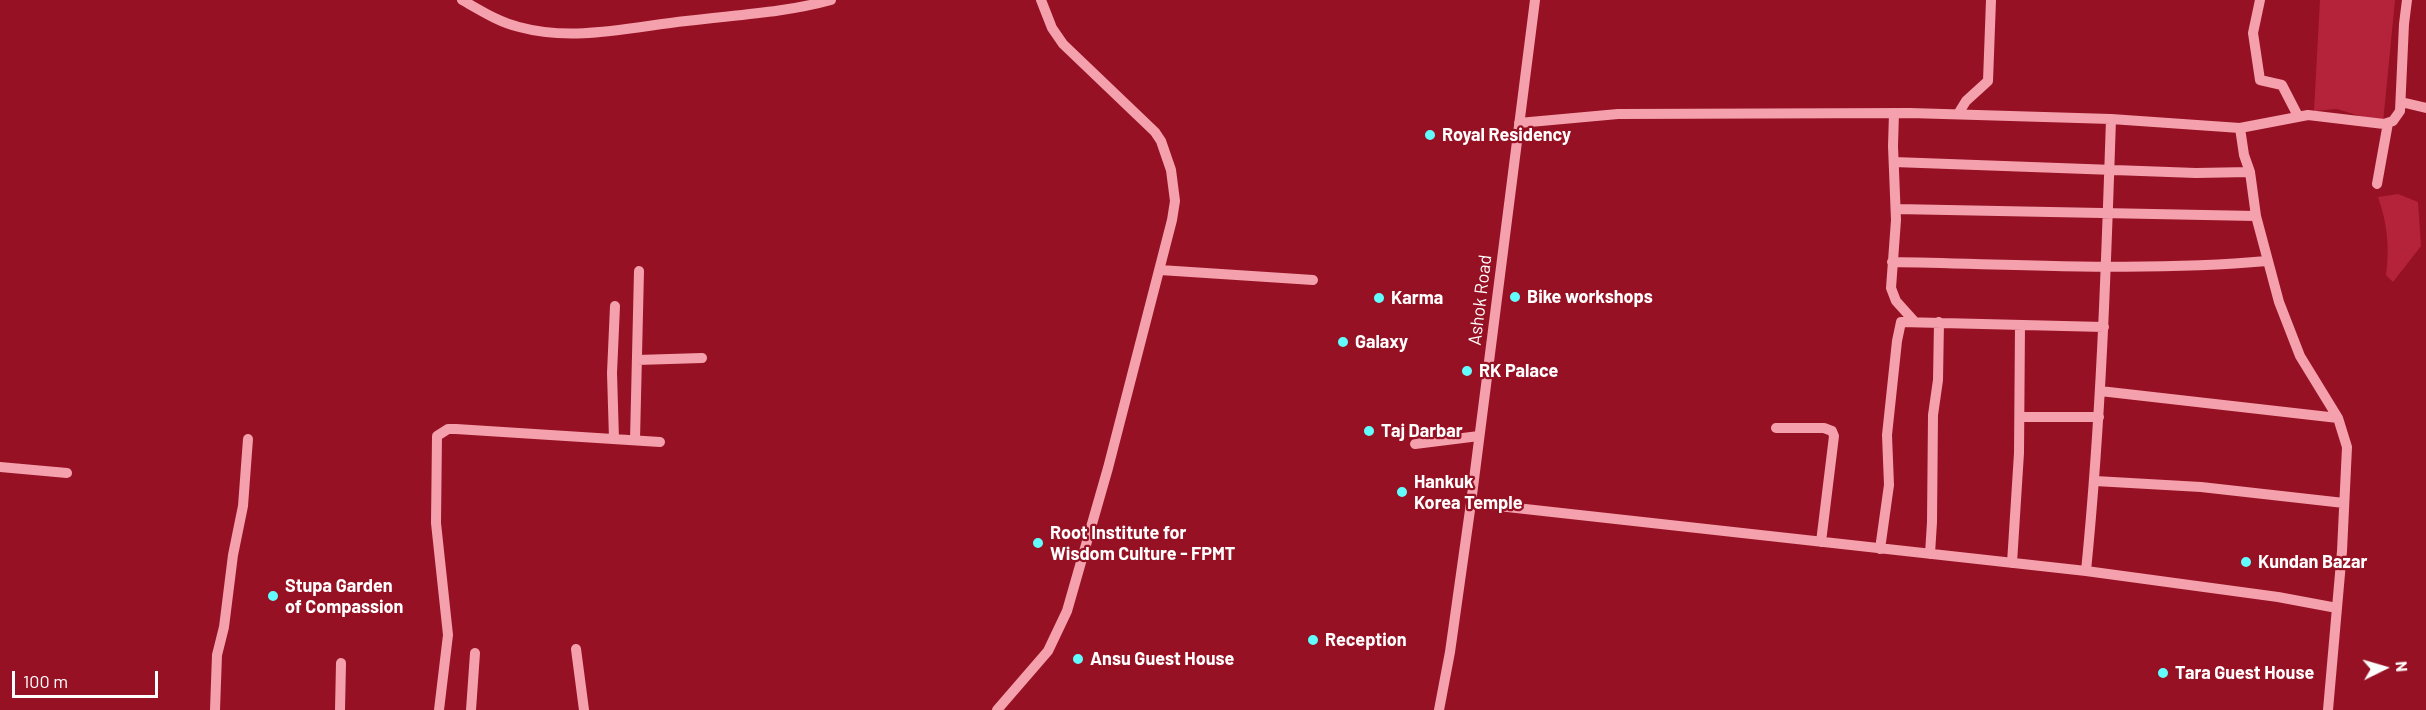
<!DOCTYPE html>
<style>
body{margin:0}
#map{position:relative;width:2426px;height:710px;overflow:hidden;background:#961123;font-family:Barlow,sans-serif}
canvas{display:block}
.north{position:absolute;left:2354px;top:638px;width:60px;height:60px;-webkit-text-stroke:4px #961123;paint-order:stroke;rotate:85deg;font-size:16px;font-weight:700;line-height:24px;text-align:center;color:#fff}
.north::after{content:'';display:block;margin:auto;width:21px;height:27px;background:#fff;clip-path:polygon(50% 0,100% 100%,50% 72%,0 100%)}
.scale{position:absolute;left:12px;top:671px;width:146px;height:27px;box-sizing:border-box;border:3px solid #fff;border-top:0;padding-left:8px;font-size:18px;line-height:21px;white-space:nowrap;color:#fff;-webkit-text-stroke:4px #961123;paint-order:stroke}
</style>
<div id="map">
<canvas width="2426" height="710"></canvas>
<div class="north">N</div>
<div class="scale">100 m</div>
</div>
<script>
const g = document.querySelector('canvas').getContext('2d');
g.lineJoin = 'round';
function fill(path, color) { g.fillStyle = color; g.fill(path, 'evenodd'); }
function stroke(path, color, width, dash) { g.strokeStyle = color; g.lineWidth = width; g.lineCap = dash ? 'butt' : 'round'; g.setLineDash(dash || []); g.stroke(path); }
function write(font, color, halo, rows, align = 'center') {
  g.font = font + ' Barlow,sans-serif'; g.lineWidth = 4.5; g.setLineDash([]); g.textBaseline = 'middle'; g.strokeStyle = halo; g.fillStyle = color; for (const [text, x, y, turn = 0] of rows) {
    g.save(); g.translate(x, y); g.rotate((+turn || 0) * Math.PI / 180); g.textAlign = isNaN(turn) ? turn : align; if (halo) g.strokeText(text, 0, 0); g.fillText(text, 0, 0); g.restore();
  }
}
fill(new Path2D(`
 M2320 0H2395L2383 123 2337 109 2314 111Z
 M2398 194 2418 202 2421 246 2393 282 2386 275C2390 248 2387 222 2378 197Z`), '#b5233a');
stroke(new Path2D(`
 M462 0C480 10 498 22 519 27 574 42 631 27 686 21 734 15 784 13 831 0
 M2260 0 2253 33 2260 80 2282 85 2298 116
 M2401 102 2426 108
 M1894 113 1893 146 1896 220 1891 288 1896 301 1914 321
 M1958 114 1966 101 1988 81 1991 0
 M1519 123 1618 114 1910 113 2111 119 2240 128 2308 115 2384 124 2393 121 2400 111 2404 24 2407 0
 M2240 128 2244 155 2250 172 2256 216 2279 302 2300 356 2338 418 2347 447 2342 551 2328 710
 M1894 162 2196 173 2250 172
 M2377 184 2388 123
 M1896 209 2256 216
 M1892 262C2017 264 2142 272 2267 261
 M1160 270 1313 280
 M637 360 702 358
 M2100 391 2338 418
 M2020 417H2099
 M1776 428H1824L1832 431 1834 436 1821 542
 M614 439 612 373 615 306
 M635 440 639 271
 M1415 444 1479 436
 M0 467 67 473
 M2095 481 2201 487 2344 503
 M1471 503 2086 571 2278 597 2337 608
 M1880 549 1889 485 1887 435 1897 341 1901 322 2104 327
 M1930 554 1932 522 1933 415 1938 380 1939 322
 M2012 563 2019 453 2020 325
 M2086 571C2101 421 2106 270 2111 119
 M576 649 584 710
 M215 710 217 655 224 627 233 555 243 506 248 439
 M340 710 341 663
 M439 710 448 635 436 523 437 436 448 429H456L660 442
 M471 710 475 653
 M997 710 1048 651 1067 611 1108 468 1172 220 1175 201 1171 170 1161 141 1155 132 1063 44 1052 28 1041 0
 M1439 710 1450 652 1471 503 1535 0`), '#f4a0ad', 10);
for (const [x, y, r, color] of [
 [1430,135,6,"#62feff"],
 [1515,297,6,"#62feff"],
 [1379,298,6,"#62feff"],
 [1343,342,6,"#62feff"],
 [1467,371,6,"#62feff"],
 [1369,431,6,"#62feff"],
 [1402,492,6,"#62feff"],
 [1038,543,6,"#62feff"],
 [2246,562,6,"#62feff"],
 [273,596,6,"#62feff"],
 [1313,640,6,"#62feff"],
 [1078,659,6,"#62feff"],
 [2163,673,6,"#62feff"]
]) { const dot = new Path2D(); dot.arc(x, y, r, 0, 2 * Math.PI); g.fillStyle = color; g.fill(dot); stroke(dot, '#961123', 2); }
write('bold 18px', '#fff', '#961123', [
 ["Royal Residency",1442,135],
 ["Bike workshops",1527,297],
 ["Karma",1391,298],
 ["Galaxy",1355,342],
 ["RK Palace",1479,371],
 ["Taj Darbar",1381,431],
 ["Hankuk",1414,482],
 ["Korea Temple",1414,503],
 ["Root Institute for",1050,533],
 ["Wisdom Culture - FPMT",1050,554],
 ["Kundan Bazar",2258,562],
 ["Stupa Garden",285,586],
 ["of Compassion",285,607],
 ["Reception",1325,640],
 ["Ansu Guest House",1090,659],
 ["Tara Guest House",2175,673]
], 'left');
write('18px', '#fff', '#961123', [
 ["Ashok Road",1480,300,-83]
]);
</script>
